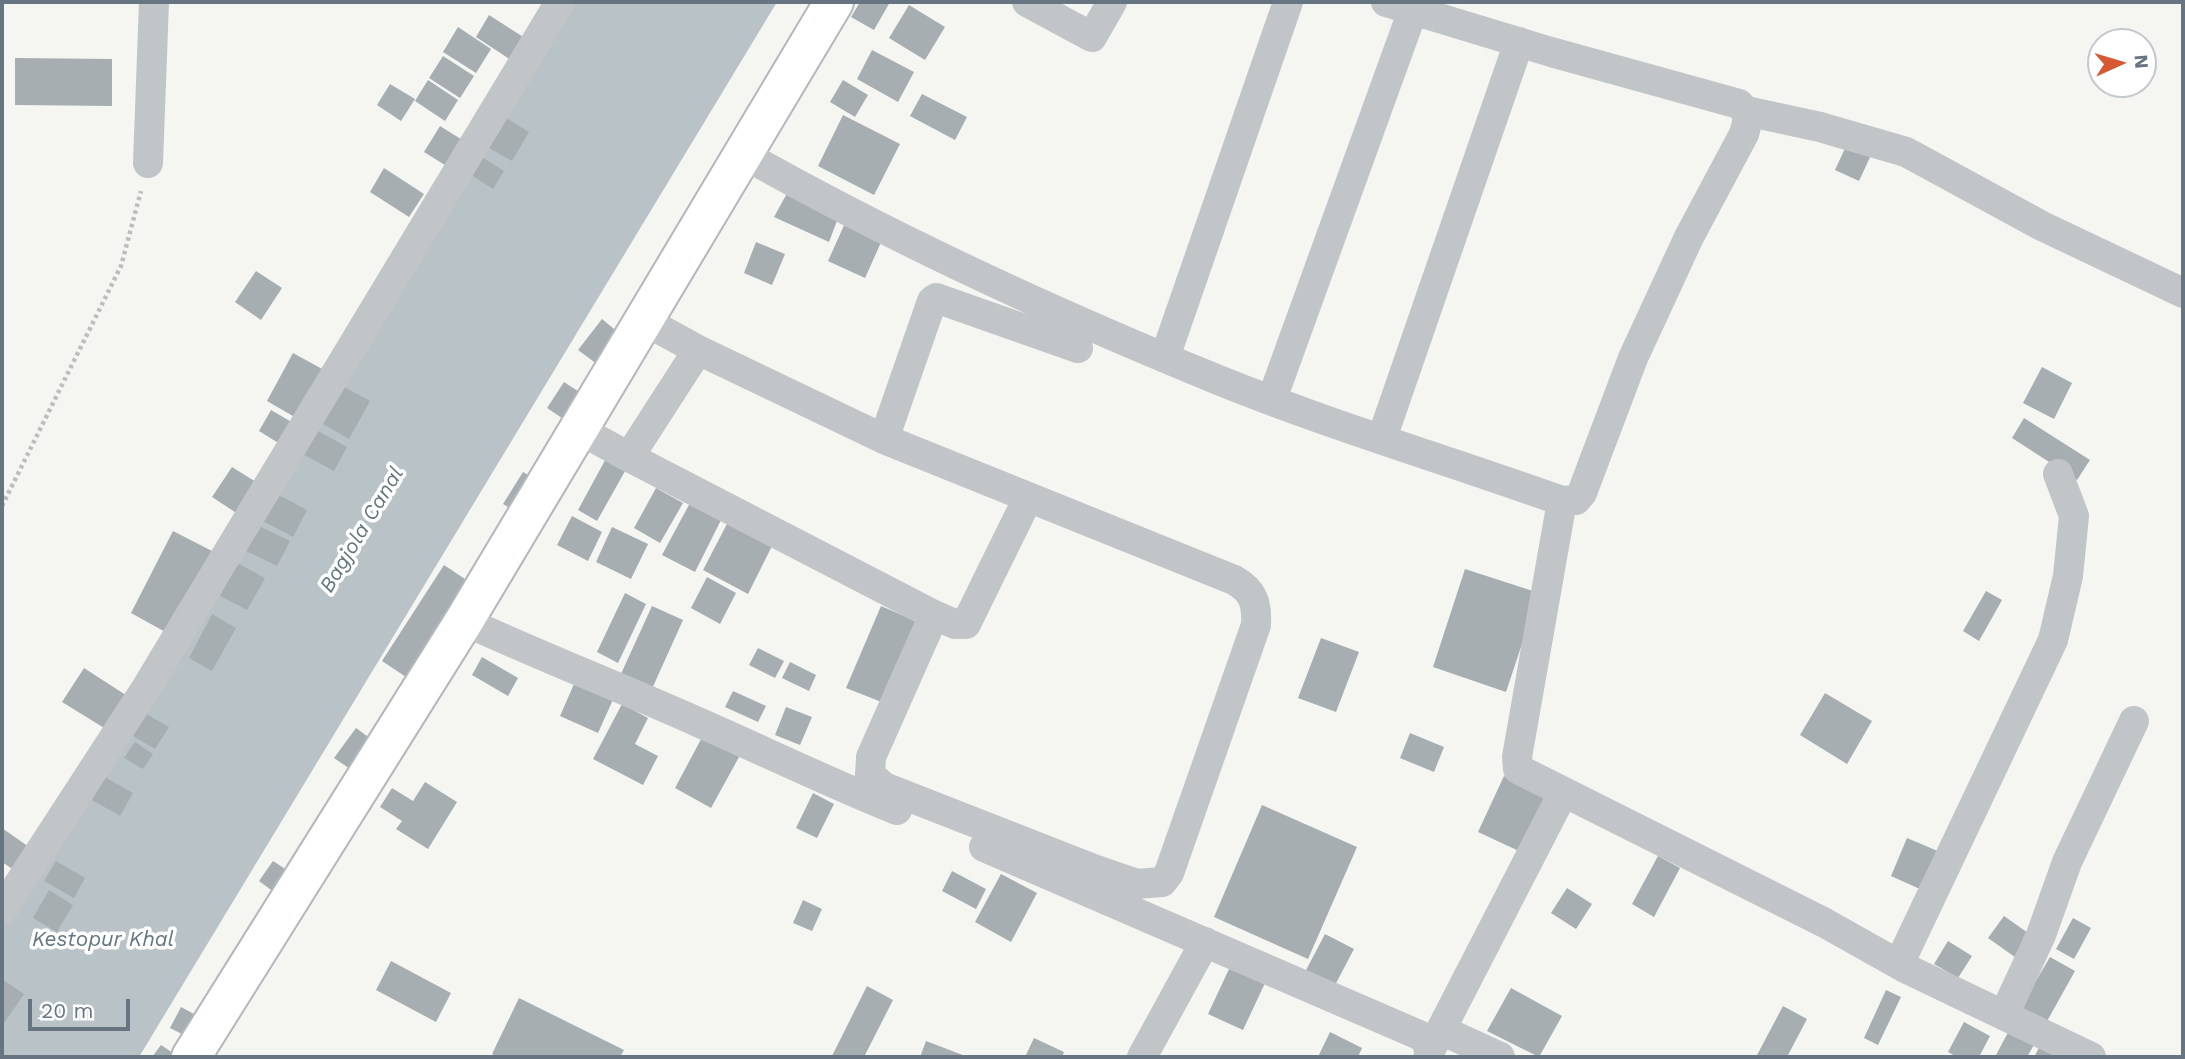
<!DOCTYPE html>
<style>
body{margin:0}
#map{position:relative;width:2185px;height:1059px;overflow:hidden;background:#f5f5f2;font-family:"Work Sans",sans-serif}
canvas{display:block}
.frame{position:absolute;inset:0;border:4px solid #667581;pointer-events:none}
.north{position:absolute;left:2087px;top:28px;width:70px;height:70px;box-sizing:border-box;background:#fff;border:2px solid #c2c8cd;border-radius:50%;rotate:86deg;font-size:19px;font-weight:700;line-height:28px;text-align:center;color:#667581}
.north::after{content:'';display:block;margin:auto;width:24px;height:32px;background:#d55832;clip-path:polygon(50% 0,100% 100%,50% 72%,0 100%)}
.scale{position:absolute;left:28px;top:999px;width:102px;height:32px;box-sizing:border-box;border:4px solid #667581;border-top:0;padding-left:9px;font-size:21px;line-height:24px;white-space:nowrap;color:#667581;-webkit-text-stroke:5px #fff;paint-order:stroke}
</style>
<div id="map">
<canvas width="2185" height="1059"></canvas>
<div class="frame"></div>
<div class="north">N</div>
<div class="scale">20 m</div>
</div>
<script>
const g = document.querySelector('canvas').getContext('2d');
g.lineJoin = 'round';
function fill(path, color) { g.fillStyle = color; g.fill(path, 'evenodd'); }
function stroke(path, color, width, dash) { g.strokeStyle = color; g.lineWidth = width; g.lineCap = dash ? 'butt' : 'round'; g.setLineDash(dash || []); g.stroke(path); }
function write(font, color, halo, rows, align = 'center') {
  g.font = font + ' "Work Sans",sans-serif'; g.lineWidth = 7; g.setLineDash([]); g.textBaseline = 'middle'; g.strokeStyle = halo; g.fillStyle = color; for (const [text, x, y, turn = 0] of rows) {
    g.save(); g.translate(x, y); g.rotate((+turn || 0) * Math.PI / 180); g.textAlign = isNaN(turn) ? turn : align; if (halo) g.strokeText(text, 0, 0); g.fillText(text, 0, 0); g.restore();
  }
}
fill(new Path2D(`
 M568 2H777L139 1057H2V928Z`), '#b9c3c7');
fill(new Path2D(`
 M860 2H890L874 30 851 17Z
 M909 5 945 27 925 60 889 38Z
 M489 15 531 42 517 64 476 37Z
 M458 27 491 49 476 73 443 52Z
 M872 50 914 72 898 102 857 79Z
 M443 56 474 76 460 98 429 78Z
 M15 58 112 59V106L15 105Z
 M428 80 458 100 445 121 415 101Z
 M843 80 868 95 855 117 830 102Z
 M390 84 415 99 401 121 377 105Z
 M922 94 967 117 955 140 910 116Z
 M843 115 900 144 874 195 818 166Z
 M506 118 529 132 512 161 489 148Z
 M440 126 464 141 448 167 424 152Z
 M1847 144 1871 155 1859 181 1835 170Z
 M482 157 504 171 493 189 471 175Z
 M384 168 424 194 409 217 370 192Z
 M791 186 840 213 829 242 774 217Z
 M846 221 883 238 865 278 828 261Z
 M756 242 785 254 772 285 744 273Z
 M256 271 282 288 261 320 235 302Z
 M602 319 620 334 597 364 578 350Z
 M293 353 324 370 298 419 267 401Z
 M2042 367 2072 383 2054 419 2023 403Z
 M564 382 584 395 568 422 547 408Z
 M337 383 370 401 349 439 316 420Z
 M271 410 300 427 288 449 259 431Z
 M2024 418 2090 460 2077 480 2012 438Z
 M311 427 347 447 334 471 297 451Z
 M609 453 629 464 597 521 578 510Z
 M232 467 264 487 244 518 212 497Z
 M523 472 540 482 519 514 503 504Z
 M656 488 683 503 660 543 634 528Z
 M273 492 307 510 293 537 259 519Z
 M691 501 722 518 695 572 662 555Z
 M572 516 602 532 588 561 557 545Z
 M249 521 290 541 277 566 236 546Z
 M728 522 772 546 748 594 703 570Z
 M612 527 648 544 631 579 596 562Z
 M173 531 212 551 169 634 131 613Z
 M237 563 265 578 247 610 220 596Z
 M444 565 480 589 418 685 382 661Z
 M1465 569 1539 593 1506 692 1433 667Z
 M707 577 736 593 720 624 691 608Z
 M1986 591 2002 600 1979 641 1963 631Z
 M625 593 646 604 618 663 597 652Z
 M652 606 683 620 651 691 620 676Z
 M881 606 918 622 884 703 846 688Z
 M212 614 236 628 212 671 189 658Z
 M1321 638 1359 652 1336 712 1298 698Z
 M758 648 784 661 775 678 749 665Z
 M482 657 518 678 508 696 472 675Z
 M790 662 816 675 809 691 782 678Z
 M84 668 135 701 114 734 62 702Z
 M578 675 616 693 598 733 560 716Z
 M733 691 766 706 758 722 725 707Z
 M1825 693 1872 721 1847 764 1800 735Z
 M622 704 648 718 635 744 658 756 643 785 593 759Z
 M786 707 812 717 800 745 775 735Z
 M141 711 169 727 155 749 128 733Z
 M356 728 378 744 356 773 334 758Z
 M707 728 744 748 711 808 675 788Z
 M1410 733 1444 747 1434 772 1400 758Z
 M135 742 153 754 143 769 124 758Z
 M1504 776 1547 796 1521 852 1478 832Z
 M105 777 133 793 120 816 92 800Z
 M425 782 457 802 428 849 396 829 402 821 380 807 392 788 413 801Z
 M813 793 834 804 817 838 796 828Z
 M1262 805 1357 847 1308 959 1214 917Z
 M2 828 29 847 14 870 2 862Z
 M1907 838 1947 855 1931 894 1891 876Z
 M1658 856 1680 868 1654 917 1632 904Z
 M56 861 85 878 74 898 44 881Z
 M273 861 293 874 278 895 259 881Z
 M952 871 986 889 976 909 942 891Z
 M1001 874 1037 893 1011 942 975 922Z
 M1567 888 1592 904 1576 929 1551 913Z
 M49 890 73 905 57 932 33 918Z
 M803 900 822 909 812 931 793 923Z
 M2004 916 2038 940 2022 962 1988 938Z
 M2073 918 2091 928 2074 959 2056 949Z
 M1325 934 1354 949 1334 987 1305 972Z
 M1948 941 1972 956 1958 978 1934 964Z
 M2050 957 2075 971 2046 1023 2020 1008Z
 M391 961 451 993 436 1022 376 990Z
 M1230 967 1265 983 1243 1030 1208 1014Z
 M2 979 24 994 2 1026Z
 M867 986 893 1000 864 1057H835L832 1056Z
 M1511 988 1562 1016 1539 1057 1487 1031Z
 M1886 990 1901 997 1878 1045 1864 1038Z
 M519 998 624 1050 620 1057H498L492 1054Z
 M1783 1006 1807 1019 1787 1057H1756Z
 M181 1007 203 1019 192 1039 170 1028Z
 M1964 1022 1990 1036 1979 1057H1957L1948 1052Z
 M2013 1023 2039 1036 2027 1057H1995Z
 M1330 1032 1362 1048 1358 1057H1318Z
 M2045 1036 2072 1057H2034Z
 M1034 1038 1064 1052 1062 1057H1025Z
 M926 1041 968 1057H920Z
 M161 1045 179 1057H152Z`), '#a6aeb2');
const secondary = new Path2D(`
 M191 1057 464 621 834 2`);
stroke(secondary, '#b4b8bc', 42);
stroke(new Path2D(`
 M2 506 121 266 141 191`), '#bbbdbf', 4.5, [3.5, 3.5]);
stroke(new Path2D(`
 M1027 2 1092 37 1112 2
 M1746 111 1820 127 1906 152 2042 226 2183 293
 M743 154C895 240 1054 313 1216 379 1329 425 1447 460 1562 501L1576 500 1582 493 1633 358 1689 237 1744 134C1748 121 1750 114 1739 104L1551 52 1386 2
 M148 163 154 2
 M643 320 698 350
 M1165 357 1288 2
 M1272 399 1413 10
 M578 429 629 457 698 350 884 439 1234 580C1254 591 1257 604 1256 625L1169 873 1162 882 1137 884 1096 870 884 787 870 775 871 757 934 615 955 624H966L1028 498
 M1382 438 1519 42
 M884 439 932 301 936 298 1078 348
 M629 457 934 615
 M1562 501 1517 757 1518 769 1825 923 1905 968 2091 1057
 M464 621C542 657 622 688 700 723 766 752 830 783 897 810
 M984 847 1419 1035 1428 1042 1429 1057
 M2 910 145 690 560 2
 M1899 964 2053 640 2068 576 2074 516 2058 474
 M2004 1015 2041 935 2067 862 2134 721
 M1441 1030 1500 1057
 M1430 1051 1563 793
 M1142 1057 1205 942`), '#c1c5c8', 30);
stroke(secondary, '#fff', 38);
write('italic 21px', '#63767e', '#fff', [
 ["Bagjola Canal",362,530,-59],
 ["Kestopur Khal",103,940]
]);
</script>
